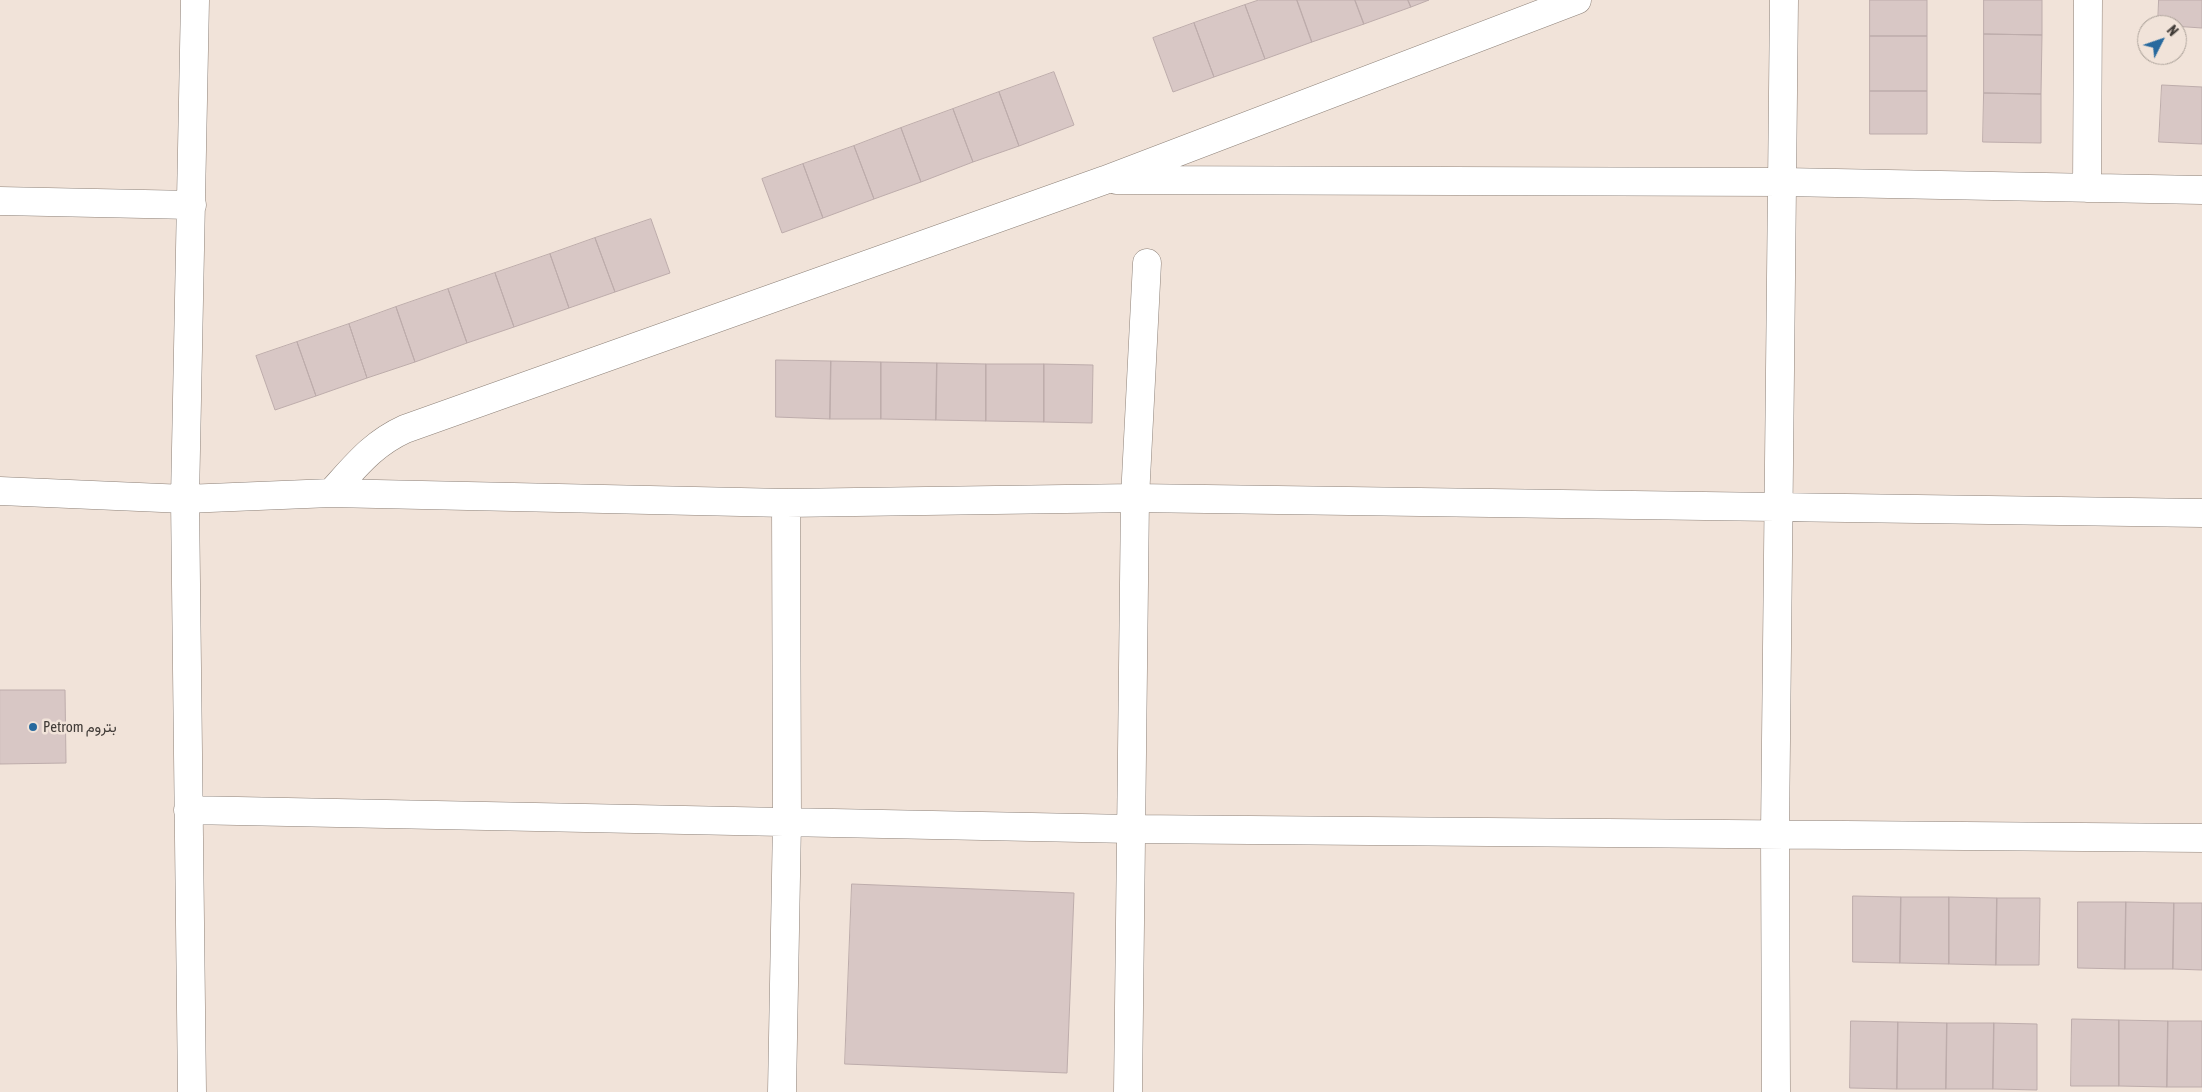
<!DOCTYPE html>
<meta charset="utf-8">
<style>
body{margin:0}
#map{position:relative;width:2202px;height:1092px;overflow:hidden;background:#f1e3d9;font-family:"Asap Condensed",sans-serif}
canvas{display:block}
.north{position:absolute;left:2137px;top:15px;width:50px;height:50px;box-sizing:border-box;background:#f1e3d9;border:1px solid #aaa098;border-radius:50%;rotate:49deg;font-size:14px;font-weight:700;line-height:20px;text-align:center;color:#403b37}
.north::after{content:'';display:block;margin:auto;width:18px;height:22px;background:#27699e;clip-path:polygon(50% 0,100% 100%,50% 72%,0 100%)}
</style>
<div id="map">
<canvas width="2202" height="1092"></canvas>
<div class="north">N</div>
</div>
<script>
const g = document.querySelector('canvas').getContext('2d');
g.lineJoin = 'round';
function fill(path, color) { g.fillStyle = color; g.fill(path, 'evenodd'); }
function stroke(path, color, width, dash) { g.strokeStyle = color; g.lineWidth = width; g.lineCap = dash ? 'butt' : 'round'; g.setLineDash(dash || []); g.stroke(path); }
function write(font, color, halo, rows, align = 'center') {
  g.font = font + ' "Asap Condensed",Vazirmatn,sans-serif'; g.lineWidth = 5; g.setLineDash([]); g.textBaseline = 'middle'; g.strokeStyle = halo; g.fillStyle = color; for (const [text, x, y, turn = 0] of rows) {
    g.save(); g.translate(x, y); g.rotate((+turn || 0) * Math.PI / 180); g.textAlign = isNaN(turn) ? turn : align; if (halo) g.strokeText(text, 0, 0); g.fillText(text, 0, 0); g.restore();
  }
}
const building = new Path2D(`
 M1259 0H1297L1312 42 1265 59 1245 5Z
 M1297 0H1355L1364 24 1312 42Z
 M1355 0H1408L1411 7 1364 24Z
 M1408 0H1429L1411 7Z
 M1870 0H1927V36H1870Z
 M1984 0H2042V35L1984 34Z
 M2159 0H2202V28L2158 25Z
 M1245 5 1265 59 1214 77 1194 23Z
 M1194 23 1214 77 1173 92 1153 38Z
 M1984 34 2042 35 2041 94 1984 93Z
 M1870 36H1927V91H1870Z
 M1054 72 1074 125 1019 146 999 92Z
 M2162 85 2202 87V144L2159 142Z
 M1870 91H1927V134H1870Z
 M999 92 1019 146 973 162 953 109Z
 M1984 93 2041 94V143L1983 142Z
 M953 109 973 162 921 182 901 128Z
 M901 128 921 182 874 199 854 146Z
 M854 146 874 199 823 218 803 164Z
 M803 164 823 218 782 233 762 179Z
 M651 219 670 273 615 292 595 238Z
 M595 238 615 292 569 308 550 254Z
 M550 254 569 308 514 327 495 273Z
 M495 273 514 327 467 343 448 289Z
 M448 289 467 343 415 362 396 307Z
 M396 307 415 362 367 378 349 324Z
 M349 324 367 378 316 396 297 342Z
 M297 342 316 396 275 410 256 356Z
 M776 360 831 361 830 419 776 417Z
 M831 361 881 362V419H830Z
 M881 362 937 363 936 420 881 419Z
 M937 363 986 364V421L936 420Z
 M986 364H1044V422L986 421Z
 M1044 364 1093 365 1092 423 1044 422Z
 M0 690H65L66 763 0 764Z
 M852 884 1074 893 1067 1073 845 1064Z
 M1853 896 1901 897 1900 963 1853 962Z
 M1901 897H1949V964L1900 963Z
 M1949 897 1997 898 1996 965 1949 964Z
 M1997 898H2040L2039 965H1996Z
 M2078 902H2126L2125 969 2078 968Z
 M2126 902 2174 903 2173 969H2125Z
 M2174 903H2202V970L2173 969Z
 M2072 1019 2119 1020V1086H2071Z
 M2119 1020 2168 1021 2167 1087 2119 1086Z
 M1851 1021 1898 1022 1897 1089 1850 1088Z
 M2168 1021H2202V1087H2167Z
 M1898 1022 1947 1023 1946 1089H1897Z
 M1947 1023H1994L1993 1089H1946Z
 M1994 1023 2037 1024V1090L1993 1089Z`);
fill(building, '#d8c7c5');
stroke(building, '#bdacab', 1);
const street = new Path2D(`
 M1116 180 1784 182 2202 190
 M2087 188 2088 0
 M0 201 192 205
 M0 491 185 499 331 493 786 503 1135 498 2202 513
 M331 493C355 467 372 444 405 429L1105 180 1577 0
 M188 810 1131 829 2202 838
 M192 1092 185 499 195 0
 M782 1092 787 822 786 503
 M1128 1092 1135 498 1147 263
 M1776 1092 1775 833 1784 0`);
stroke(street, '#8d8178', 29);
stroke(street, '#fff', 28);
for (const [x, y, r, color] of [
 [33,727,5,"#27699e"]
]) { const dot = new Path2D(); dot.arc(x, y, r, 0, 2 * Math.PI); g.fillStyle = color; g.fill(dot); stroke(dot, '#f1e3d9', 2); }
write('15px', '#403b37', '#f1e3d9', [
 ["Petrom بتروم",43,727]
], 'left');
</script>
